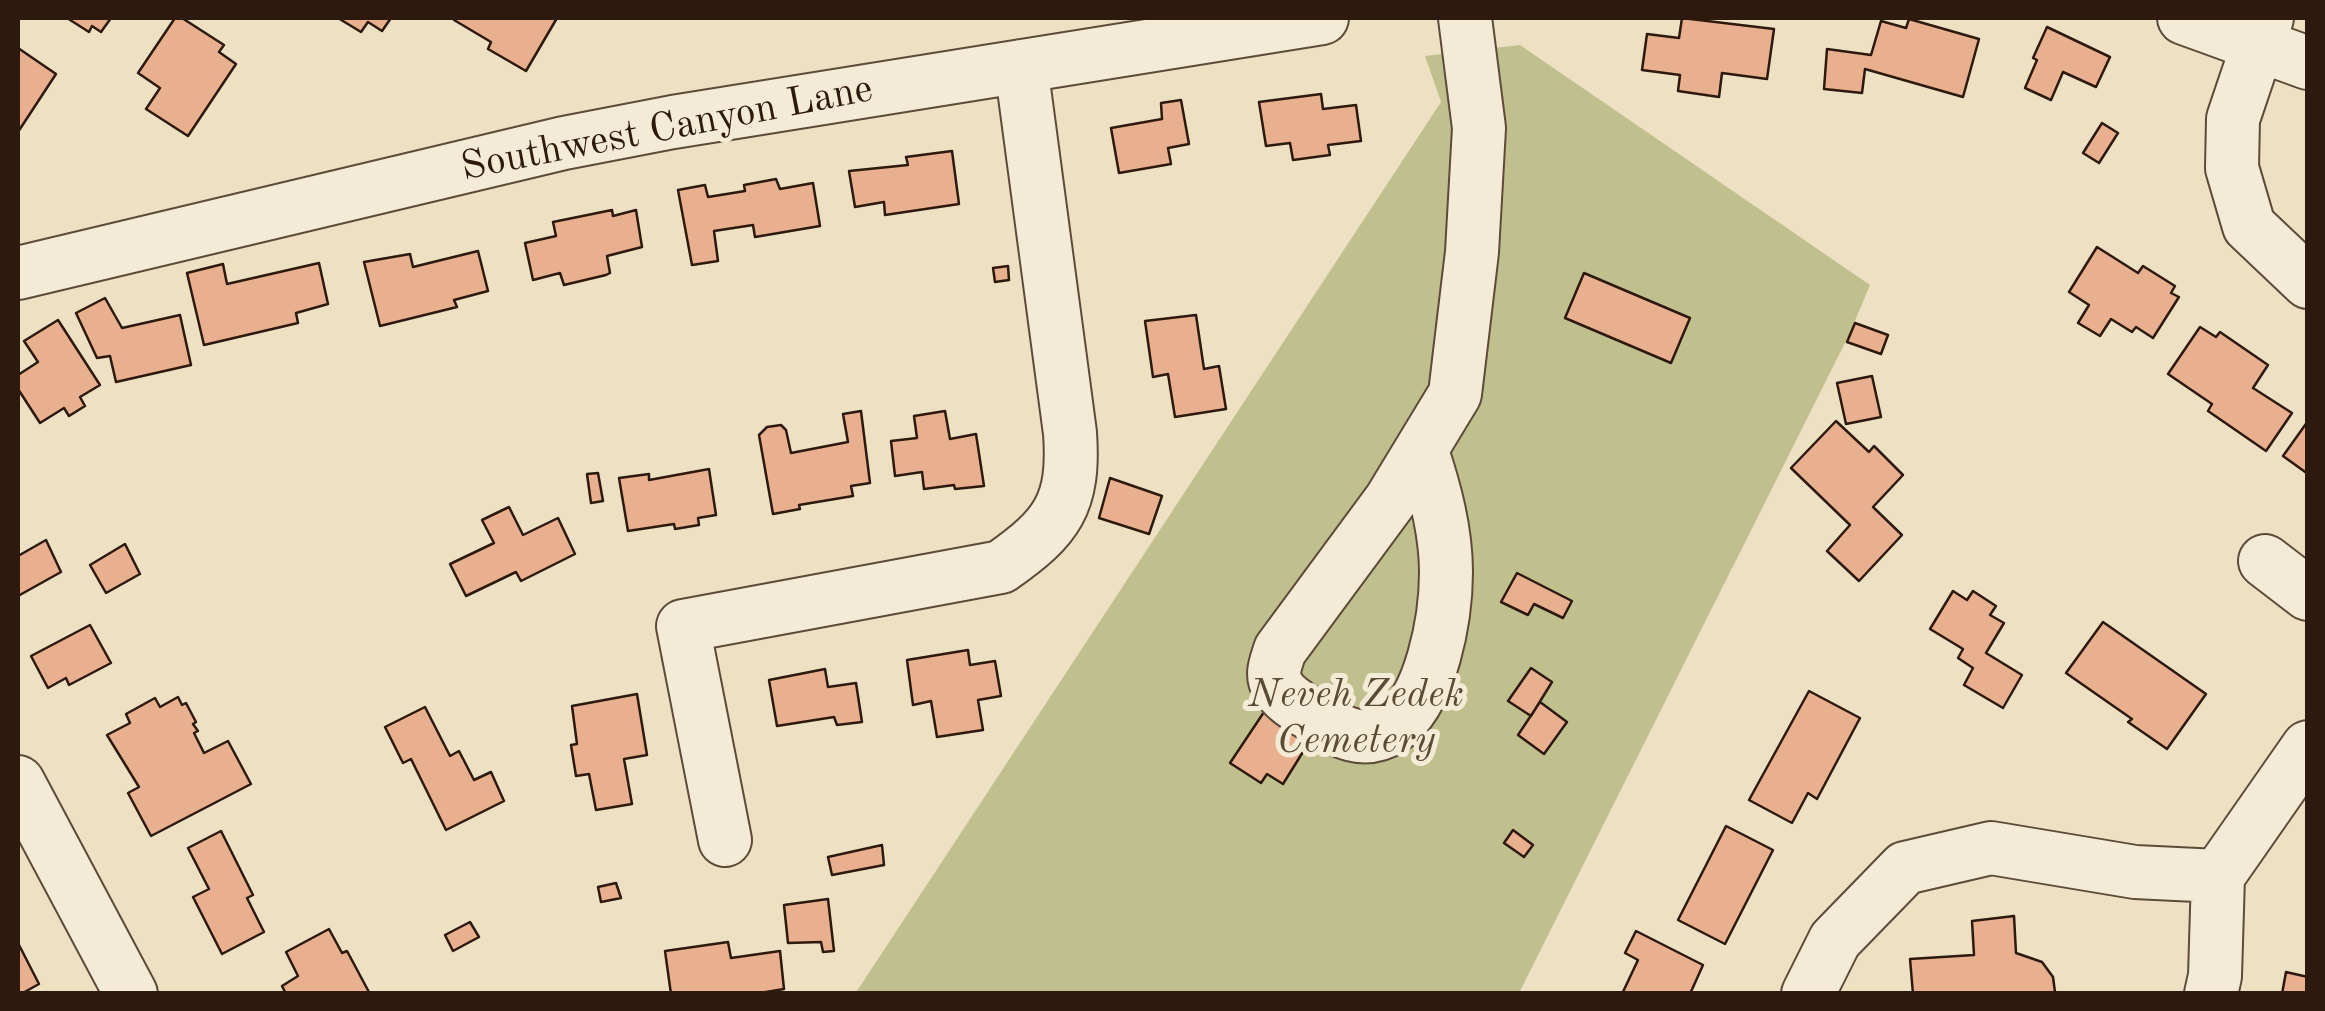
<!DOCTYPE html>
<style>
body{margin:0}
#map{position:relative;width:2325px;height:1011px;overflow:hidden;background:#eee0c2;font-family:"Old Standard TT",serif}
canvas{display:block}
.frame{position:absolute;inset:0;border:20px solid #2d190d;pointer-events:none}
</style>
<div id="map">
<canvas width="2325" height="1011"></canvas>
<div class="frame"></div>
</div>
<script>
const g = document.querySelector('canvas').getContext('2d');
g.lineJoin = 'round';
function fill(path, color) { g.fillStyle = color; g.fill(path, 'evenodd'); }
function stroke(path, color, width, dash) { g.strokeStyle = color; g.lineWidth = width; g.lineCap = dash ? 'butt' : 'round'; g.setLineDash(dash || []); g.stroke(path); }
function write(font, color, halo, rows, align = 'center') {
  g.font = font + ' "Old Standard TT",serif'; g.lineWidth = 10; g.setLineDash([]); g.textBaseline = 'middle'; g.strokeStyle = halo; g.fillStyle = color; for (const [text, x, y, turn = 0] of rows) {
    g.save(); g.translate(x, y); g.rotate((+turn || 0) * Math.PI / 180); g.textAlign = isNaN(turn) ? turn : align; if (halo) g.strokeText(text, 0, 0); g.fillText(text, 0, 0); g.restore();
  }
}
fill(new Path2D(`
 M1520 45 1870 285 1849 335 1519 993 855 994 1441 102 1425 56Z`), '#c0c08e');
const building = new Path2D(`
 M67 18H111L101 32 92 26 89 32Z
 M175 18H182L224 45 219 52 236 64 188 136 146 109 160 88 138 73Z
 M338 18H391L382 31 368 22 361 32Z
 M456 18H557L526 71 488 49 491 42 454 20Z
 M1682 18 1774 29 1767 79 1722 73 1719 97 1678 91 1680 75 1642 70 1647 34 1679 38Z
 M1909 19 1979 39 1963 97 1865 69 1862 93 1824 89 1827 49 1871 55 1881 21 1906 28Z
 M2047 27 2110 57 2096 87 2063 72 2051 100 2025 88 2037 60 2033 58Z
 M18 48 56 74 18 132Z
 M1321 94 1323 109 1356 105 1361 141 1328 145 1330 155 1293 160 1290 143 1266 146 1259 102Z
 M1181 100 1189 144 1168 148 1171 164 1119 173 1111 128 1162 119 1161 103Z
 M2102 123 2118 133 2099 163 2083 153Z
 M952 151 959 204 885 215 884 202 855 207 849 171 908 165 906 157Z
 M776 179 780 189 813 183 820 226 755 237 753 225 714 231 718 261 692 265 678 190 705 185 708 197 745 191 744 185Z
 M612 210 613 216 636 210 642 247 607 256 610 273 606 275 564 285 560 273 533 280 525 243 556 236 553 222Z
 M2097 247 2138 273 2143 266 2175 286 2171 293 2179 297 2153 338 2136 327 2132 332 2111 319 2100 336 2078 323 2089 305 2069 292Z
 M478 251 488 291 454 300 457 307 380 326 364 262 410 254 413 267Z
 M319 263 328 304 296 313 298 323 204 345 187 273 223 264 227 284Z
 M1008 266 1009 280 995 282 993 268Z
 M1584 273 1690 318 1671 363 1565 318Z
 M105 298 122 328 180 315 191 365 116 382 110 356 97 358 76 313Z
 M1196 315 1204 369 1219 366 1226 409 1175 417 1168 374 1153 377 1145 321Z
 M58 320 100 385 80 397 85 406 69 416 64 408 40 423 18 389V375L38 362 24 341Z
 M1855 323 1888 335 1881 354 1847 342Z
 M2200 327 2216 337 2220 332 2268 365 2253 388 2292 413 2266 451 2208 411 2212 404 2168 374Z
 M1872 376 1881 417 1846 424 1837 383Z
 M861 411 870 483 851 486 853 496 799 505 800 509 773 514 759 435 767 427 781 425 786 430 791 453 848 442 843 414Z
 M945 411 950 439 976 434 984 486 955 489 954 485 924 489 922 472 895 476 891 441 917 438 914 416Z
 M1836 421 1869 452 1874 446 1903 475 1873 507 1902 535 1859 581 1827 551 1850 525 1791 468Z
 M2308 421V474L2283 456Z
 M709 469 716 515 698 518 699 525 675 529 674 524 628 531 619 478 649 474V480Z
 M598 473 603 501 591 503 587 474Z
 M1110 478 1162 496 1149 534 1099 518Z
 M509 507 523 535 558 518 575 554 521 581 516 572 466 596 450 564 494 543 482 520Z
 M46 540 61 572 18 596V556Z
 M125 544 140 574 106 593 90 565Z
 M1517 573 1572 601 1563 618 1534 604 1528 615 1501 602Z
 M1953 591 1967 600 1973 591 1996 606 1990 615 2004 623 1986 653 2022 675 2003 708 1964 685 1973 668 1958 658 1963 649 1930 629Z
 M2103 622 2206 694 2167 749 2128 722 2132 719 2066 673Z
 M90 625 111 663 69 685 66 678 48 688 31 656Z
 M968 650 970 665 995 661 1001 696 978 700 983 730 937 737 931 701 913 705 907 660Z
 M1531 668 1552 682 1531 716 1508 701Z
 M825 669 828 687 856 683 862 722 837 725 834 717 777 726 769 680Z
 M1809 691 1860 718 1817 799 1808 793 1792 823 1749 800Z
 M637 694 647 755 624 759 632 804 596 810 589 774 576 776 571 745 577 744 572 706Z
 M178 697 182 705 186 703 196 722 193 724 198 731 194 733 204 753 228 741 251 784 151 836 128 793 139 787 107 735 130 723 126 714 155 698 160 707Z
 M1540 702 1567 722 1544 754 1518 735Z
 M425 707 450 756 459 751 474 780 491 772 504 801 446 830 411 759 403 763 385 727Z
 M1266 709 1311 739 1283 784 1267 774 1261 783 1230 763Z
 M1726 826 1773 850 1725 944 1678 920Z
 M1513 830 1533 845 1524 857 1504 843Z
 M221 831 253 895 247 898 264 932 222 954 193 897 209 889 188 848Z
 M882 845 884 865 832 875 828 857Z
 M616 883 621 898 601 902 598 887Z
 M828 899 834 951 823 952 821 942 788 943 784 905Z
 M2014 916 2016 953 2042 962 2053 977 2055 992 2061 994H1913L1910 959 1974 955 1972 921Z
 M470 922 479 937 453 951 445 935Z
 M329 929 342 953 347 951 370 994H286L282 986 298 976 286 952Z
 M1636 931 1703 965 1690 994H1622L1638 960 1625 953Z
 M728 942 731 958 780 951 784 989 754 994H671L665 951Z
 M18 943 39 984 21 994H18Z
 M2286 972 2308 977V994H2282Z`);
fill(building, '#e8b08f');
stroke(building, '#2d190d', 2.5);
const minor = new Path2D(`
 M2184 18 2308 63
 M2267 18 2233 119 2232 168 2249 226 2308 282
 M18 273 564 143 673 122 1322 18
 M1422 451C1435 490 1446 531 1446 572 1446 617 1432 701 1392 728 1361 748 1334 728 1307 712 1298 706 1284 698 1278 687 1270 675 1276 663 1280 650L1390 501 1455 394 1472 252 1479 128 1465 18
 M2265 561 2308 594
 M18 782 131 994
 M725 840 683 626 1001 567C1057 528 1075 504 1070 433L1021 66
 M2218 876 2308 747
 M1808 994 1835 940 1905 868 1991 848 2135 872 2218 876
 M2211 994 2215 976 2218 876`);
stroke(minor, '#5d4b3a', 56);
stroke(minor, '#f4ebd7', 52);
write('40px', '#2d190d', '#f4ebd7', [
 ["Southwest Canyon Lane",667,129,-11]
]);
write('italic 40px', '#594b34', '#f4ebd7', [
 ["Neveh Zedek",1356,696],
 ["Cemetery",1356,742]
]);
</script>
